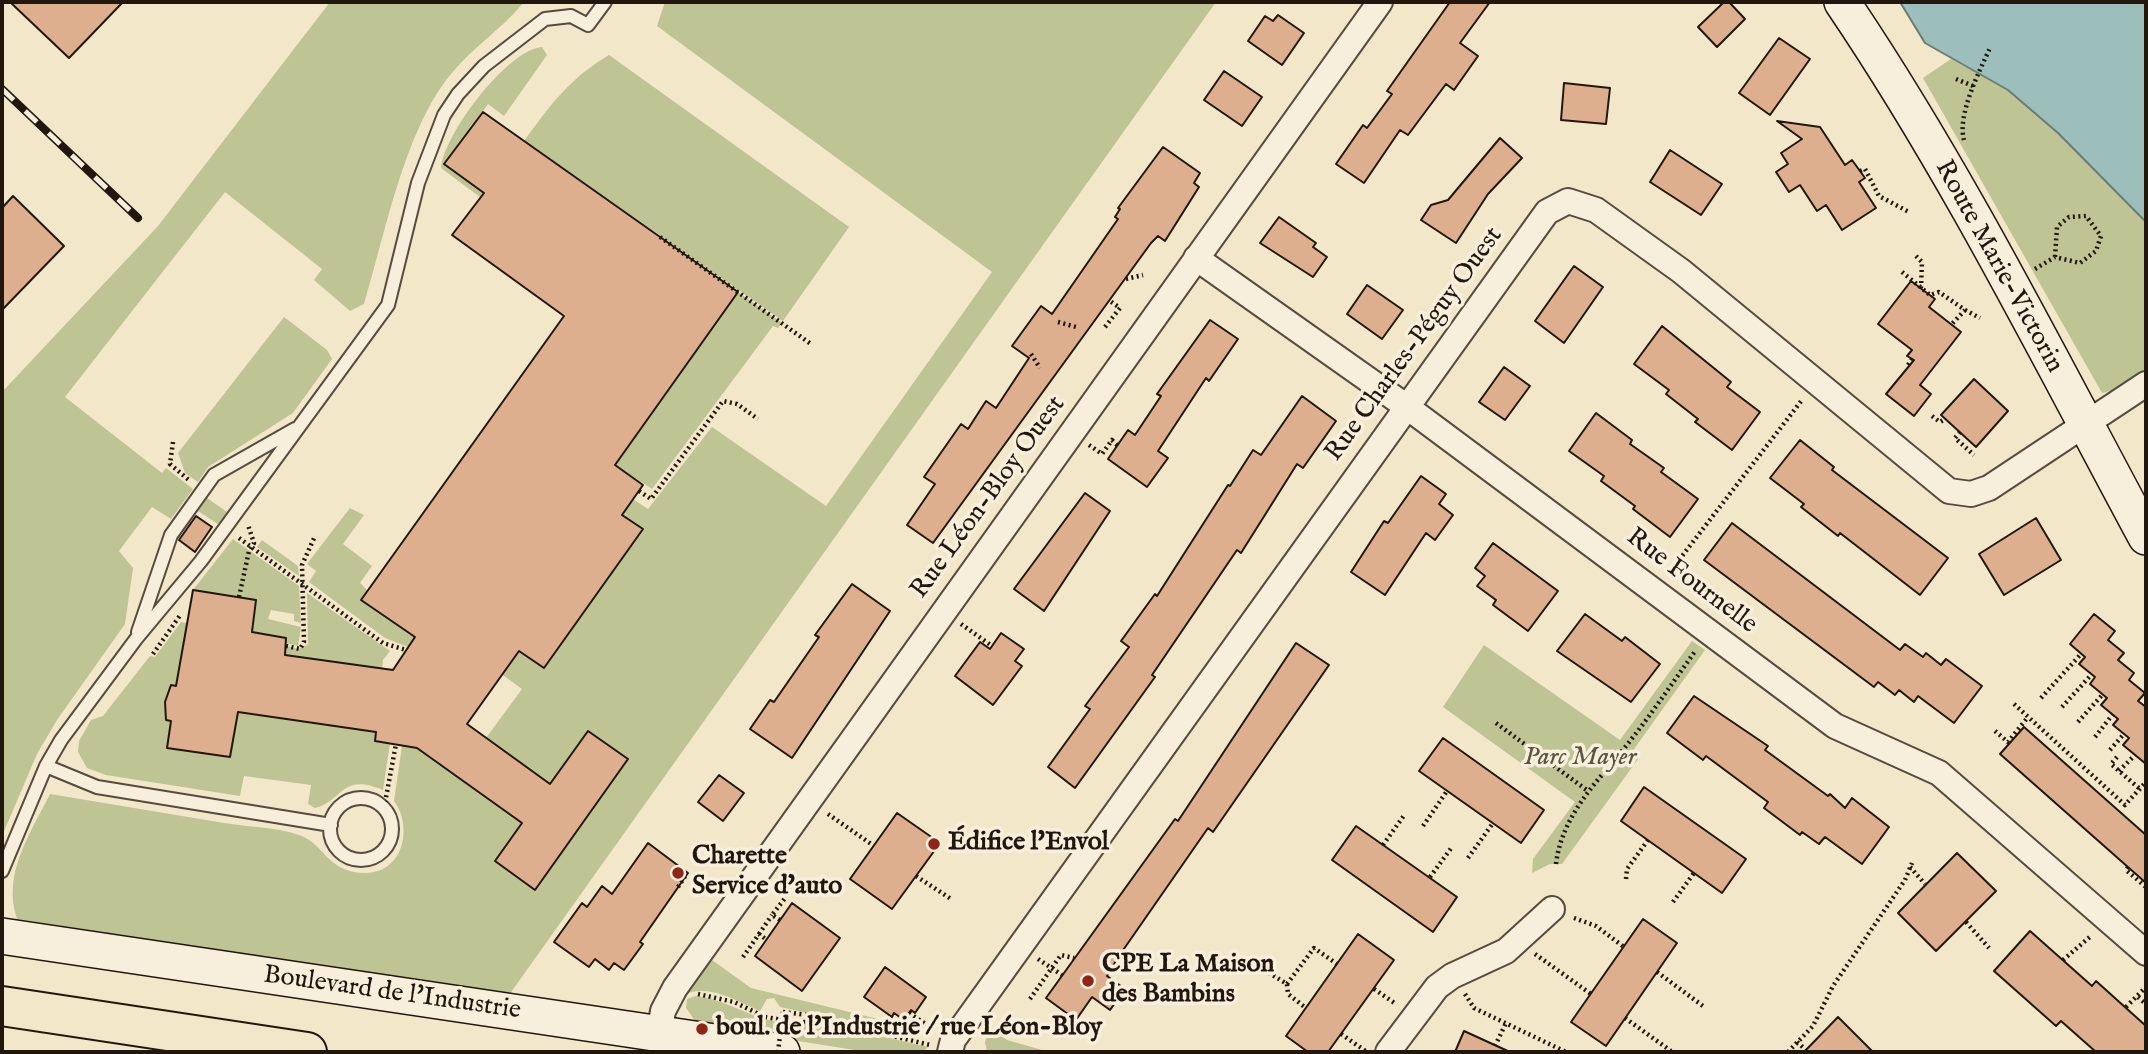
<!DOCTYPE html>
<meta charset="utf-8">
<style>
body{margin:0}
#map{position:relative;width:2148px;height:1054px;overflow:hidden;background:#f3e7c9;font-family:"IM FELL English",serif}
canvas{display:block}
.frame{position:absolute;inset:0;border:4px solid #21170f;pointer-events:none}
</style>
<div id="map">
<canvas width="2148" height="1054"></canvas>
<div class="frame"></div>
</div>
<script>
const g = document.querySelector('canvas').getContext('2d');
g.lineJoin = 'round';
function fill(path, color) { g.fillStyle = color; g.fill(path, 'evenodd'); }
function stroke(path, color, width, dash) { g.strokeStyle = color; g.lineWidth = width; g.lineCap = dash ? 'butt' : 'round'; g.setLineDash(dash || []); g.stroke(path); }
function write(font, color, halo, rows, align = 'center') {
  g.font = font + ' "IM FELL English",serif'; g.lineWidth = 7; g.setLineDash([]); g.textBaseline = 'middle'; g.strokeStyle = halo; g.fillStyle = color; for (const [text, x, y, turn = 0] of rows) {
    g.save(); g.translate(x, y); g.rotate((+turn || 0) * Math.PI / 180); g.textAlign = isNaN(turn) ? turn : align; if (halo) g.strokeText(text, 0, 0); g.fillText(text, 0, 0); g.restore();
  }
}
fill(new Path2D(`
 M330 2H524C503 28 473 47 451 74 405 129 385 234 364 304L350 311 314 280 322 269 225 192 65 397 162 473 166 468 193 489 171 519 152 507 119 551 133 568 125 624 57 720 37 754 2 836V392L158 226Z
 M665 2H1216L509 995 17 919C2 874 30 834 50 794 108 804 166 813 224 823 248 827 276 827 299 835 326 844 326 873 366 873 404 872 413 827 394 801L402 746H408V742L522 823 495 861 535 890 588 732 550 784 486 738 522 689 478 657 495 633 544 668 643 530 622 515 633 499 648 509 712 427 826 506 992 272 657 26Z
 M542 47 547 55 504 116 488 104 445 164 484 193 480 197 441 168C444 134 507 50 542 47Z
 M609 55 849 227 783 321 524 141C551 104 569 79 609 55Z
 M1951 59 2008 90 2058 133 2146 222V370L2115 390 2102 393 1923 78Z
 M738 292 782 323 778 328 773 326 652 489 615 465Z
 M284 317 327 350 332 359 293 413 208 467 198 482 185 473 178 453Z
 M207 498 227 512 218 524 198 511Z
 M350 508 364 515 343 544 372 566 360 583 368 591 361 600 415 637 408 647 385 638 309 582 316 571 307 564Z
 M233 539 299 586 301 623 294 621V614L271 610 268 619 301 627 298 646 286 643V638L252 632 256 600 193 590Z
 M262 540 298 566 299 576 257 547Z
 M307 593 390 651 383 660 382 669 285 655 286 646 299 649 308 644Z
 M181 622 187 623 176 686H171L166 720 171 721 168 748 230 757 238 712 376 732 375 741 390 743 383 790C341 772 343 801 315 808L308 804 311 785 244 776 240 796 106 775 87 768 78 752 79 741 91 720 103 716 150 656 155 657Z
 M1692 641 1705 650 1634 749 1641 755 1562 864H1550L1532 873 1533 859 1575 802 1443 707 1484 645 1620 740Z
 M712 960 751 988 915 1028 911 1036 780 1007 774 998 767 999 760 1011C739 1002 712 985 688 993Z
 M695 996C725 999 748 1017 778 1022L777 1029 785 1030 787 1023 828 1024 928 1047 923 1052H867L698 1025 686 1008 687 999Z
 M991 1027 1007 1040 1049 1052H987L985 1042Z`), '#bec494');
const water = new Path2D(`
 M1900 2H2146V222L2058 133 2008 90 1925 43Z`);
fill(water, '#9cbfbb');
stroke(water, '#6b7c76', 2);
const building = new Path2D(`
 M10 2H123L69 58Z
 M1450 2H1490L1460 43 1478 56 1454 90 1446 84 1408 135 1400 130 1364 183 1336 164 1363 125 1367 128 1392 94 1387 91Z
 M1724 2H1729L1745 19 1717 47 1698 27Z
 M1278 15 1304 33 1282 65 1248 41 1265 16 1273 21Z
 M1779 38 1810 59 1770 115 1739 93Z
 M1224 71 1262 97 1242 126 1204 100Z
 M1564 83 1610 88 1606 124 1561 120Z
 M483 112 738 292 615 465 643 485 622 515 643 529 544 668 519 651 467 724 550 784 588 731 628 759 535 890 495 861 522 823 417 748 375 741 376 732 238 712 230 757 167 748 171 721 166 720 165 702 171 685 176 686 193 590 256 600 252 632 286 638 285 655 393 670 415 637 361 600 564 316 452 235 484 193 444 164Z
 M1777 121 1820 127 1845 165 1852 160 1865 178 1859 182 1876 208 1842 230 1826 205 1817 211 1800 185 1789 192 1776 172 1788 164 1781 153 1802 139Z
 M1500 138 1522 158 1488 194 1456 243 1421 220 1431 205 1448 200Z
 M1163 147 1200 173 1194 183 1199 187 1165 241 1158 236 1151 243 933 543 907 525 935 484 924 477 961 424 968 429 986 401 996 408 1029 358 1012 346 1041 306 1052 314 1118 219 1115 217 1120 209 1118 208Z
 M1670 150 1722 184 1701 215 1650 182Z
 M13 196 64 246 2 310V208Z
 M1279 217 1316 243 1313 247 1327 257 1313 277 1260 243Z
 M1574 266 1603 287 1564 343 1535 321Z
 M1911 281 1935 299 1929 307 1961 332 1920 385 1931 394 1914 416 1886 394 1914 360 1907 356 1912 350 1878 324Z
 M1367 285 1403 310 1382 339 1347 314Z
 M1210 320 1238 339 1209 381 1206 378 1158 451 1168 458 1147 487 1108 459 1128 430 1135 435 1161 396 1157 394Z
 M1662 326 1731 382 1727 387 1760 412 1732 450 1695 422 1698 419 1666 394 1669 390 1634 364Z
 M1504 367 1530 386 1505 420 1479 402Z
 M1974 379 2008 411 1976 447 1941 415Z
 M1302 396 1336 421 1303 468 1297 464 1241 553 1237 550 1152 675 1155 677 1075 788 1048 767 1090 709 1085 706 1129 647 1121 641 1155 594 1157 596 1228 485 1230 486 1253 450 1261 455Z
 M1596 413 1632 440 1630 444 1664 468 1661 472 1698 499 1670 537 1633 509 1635 506 1601 481 1604 476 1569 451Z
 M1800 440 1834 467 1832 470 1948 558 1920 595 1840 533 1838 536 1801 507 1804 504 1770 478Z
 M1421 476 1446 494 1439 504 1453 515 1435 540 1426 533 1385 595 1351 572 1384 521 1388 523Z
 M1085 493 1110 511 1044 611 1014 589Z
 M196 516 212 527 195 552 179 540Z
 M2036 518 2061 560 2004 595 1979 554Z
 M1732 523 1900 650 1905 644 1923 657 1926 653 1941 665 1946 659 1982 686 1954 723 1918 696 1914 702 1899 690 1895 695 1878 682 1874 687 1704 560Z
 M1493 543 1558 591 1528 631 1493 605 1496 600 1477 586 1485 576 1475 568Z
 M852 584 890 611 792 758 750 729 770 700 774 702 819 637 815 635Z
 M1585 614 1622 641 1625 637 1660 664 1631 702 1557 651Z
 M2094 614 2115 631 2108 640 2124 653 2118 660 2134 673 2129 680 2145 693 2138 701 2146 707V764L2123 745 2129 738 2113 725 2118 719 2101 705 2107 698 2090 684 2095 677 2079 664 2085 657 2070 644Z
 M1001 633 1024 649 1015 661 1022 666 993 705 955 676 980 642 990 649Z
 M1296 643 1329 665 1213 832 1208 828 1119 956 1107 976 1125 989 1110 1010 1092 997 1076 1020 1046 998 1175 819 1178 821Z
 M1694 696 1768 746 1765 750 1828 796 1830 794 1845 808 1852 798 1889 827 1862 864 1825 837 1819 844 1802 832 1800 835 1764 808 1768 802 1706 756 1703 760 1667 733Z
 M2024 727 2146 835V883L2000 754Z
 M1443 738 1544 810 1521 843 1419 771Z
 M719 775 744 793 723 821 698 802Z
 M1644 787 1746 859 1722 893 1621 821Z
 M897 813 940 843 892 909 850 879Z
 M1356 826 1457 897 1433 932 1332 860Z
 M648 843 688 873 640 942 643 944 624 970 614 963 609 970 595 959 589 967 554 942 582 903 587 907 602 886 612 894Z
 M1957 853 1996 891 1936 951 1898 913Z
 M792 903 840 938 802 991 755 956Z
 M1643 919 1677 943 1606 1046 1571 1022Z
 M2030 931 2092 986 2096 981 2146 1026V1052H2096L2061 1021 2056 1026 1994 971Z
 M1358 934 1394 960 1328 1052H1308L1286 1036Z
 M885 967 926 997 915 1013 911 1010 904 1020 894 1013 892 1017 864 997Z
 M1838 1017 1873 1052H1804Z
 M1464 1031 1510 1052H1455Z`);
fill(building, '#ddaf8f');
stroke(building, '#21170f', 2);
const lane = new Path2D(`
 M138 632 171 535 214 475 295 429
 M46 766 97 787 331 825
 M330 829a31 31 0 1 1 62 0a31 31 0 1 1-62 0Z
 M2 871 46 766 61 740 136 639 201 561 388 305 418 183 444 115 458 94 484 66 545 19 571 16 588 25 605 2`);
const street = new Path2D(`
 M1196 258 1407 407 1835 726 1939 773 2146 953
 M659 1034 663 1011 675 988 1380 2
 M950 1052 953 1040 1547 212 1568 201 1596 210 1681 271 1949 491 1971 494 1989 488 2146 384
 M1388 1052 1437 987 1452 976 1506 951 1552 909`);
const secondary = new Path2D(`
 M1842 2C1957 172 2049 357 2146 537
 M2 936 782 1052`);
const highway = new Path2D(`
 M2 1006 307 1052`);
stroke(lane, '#564b3e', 16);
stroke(street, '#564b3e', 28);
stroke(secondary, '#21170f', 38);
stroke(highway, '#21170f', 42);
stroke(new Path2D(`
 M1956 79 1973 86
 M1964 140C1957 115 1979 72 1990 48
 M1860 171 1865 169 1879 196 1909 212
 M660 237 811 344
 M1916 256 1922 262 1921 288
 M2035 269 2055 257 2080 263 2096 251 2101 236 2086 216 2069 217 2057 227 2055 257
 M1902 272 1930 295 1939 292 1965 310 1951 325
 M1126 279 1143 275
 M1965 310 1980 318
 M1058 322 1076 327
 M1105 327 1120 308 1110 301
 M1031 354 1040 368
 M1908 365 1912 359
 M1932 416 1940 422 1945 419
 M1960 432 1955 438 1974 455
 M173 442 170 464 190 481
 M1089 445 1102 454 1112 440 1118 446
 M639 491 651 499 723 401 737 404 758 419
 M239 538 383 643 406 650
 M1669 573 1802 400
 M239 597 249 551 254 543 248 525
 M961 624 992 646
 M286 646 300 649 304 642 302 565 315 536
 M153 654 181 614
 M2041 698 2081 654
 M2014 704 2125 805 2146 782
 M2062 707 2092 674
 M2078 722 2103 694
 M1496 723 1588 791
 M1995 731 2008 742 2028 717
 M2095 737 2113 714
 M2110 750 2124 734
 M2117 757 2111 764 2140 789
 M2119 771 2135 755
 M384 808 396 744
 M828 814 874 846
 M1423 826 1447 791
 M1383 845 1405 814
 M1468 858 1493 823
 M1556 864C1562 815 1597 782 1626 746 1651 715 1673 682 1696 650
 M1910 867 1925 884
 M2128 867 2126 870 2146 887
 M916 876 951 899
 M1430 877 1452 847
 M1626 879 1627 869 1648 840
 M678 887 686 875
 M1673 902 1694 873
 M1574 918 1596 926 1624 947
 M780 920 772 915 786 897
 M1966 922 1989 948
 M759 934 772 915
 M1535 954 1591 994
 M743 957 759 934 767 940
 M1038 959 1062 975
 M1228 959 1250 961 1287 984 1288 994 1306 1008
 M2063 960 2091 936
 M1657 972 1703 1006
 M1287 984 1314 948 1337 964
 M1374 989 1396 1004
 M698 994 734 1002 765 1017 796 1022H835L930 1045
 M1465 994 1474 1008 1566 1052
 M2138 997 2146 1004
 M1030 999 1061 955 1074 958
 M2126 1007 2146 987
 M783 1012 808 1015 812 1023
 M909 1013 935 1030
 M1625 1018 1671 1051
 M1341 1034 1367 1052
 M1797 1042 1806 1050
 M1495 1046 1506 1023
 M1788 1052 1813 1026 1833 986 1905 880 1912 863`), '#21170f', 4.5, [2, 3.5]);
stroke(lane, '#f7efdc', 12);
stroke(street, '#f7efdc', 24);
stroke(secondary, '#f7efdc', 35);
stroke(highway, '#f3e7c9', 38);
const rail = new Path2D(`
 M2 89 138 218`);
stroke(rail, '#21170f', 8);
stroke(rail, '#f7efdc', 5, [16]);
stroke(new Path2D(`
 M778 1052 783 1012`), '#21170f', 4.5, [2, 3.5]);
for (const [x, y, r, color] of [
 [934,844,7,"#8f2418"],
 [678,873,7,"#8f2418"],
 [1088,981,7,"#8f2418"],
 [702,1029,7,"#8f2418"]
]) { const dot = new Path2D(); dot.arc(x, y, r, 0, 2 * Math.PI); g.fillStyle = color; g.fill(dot); stroke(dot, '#f7efdc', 2.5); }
write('26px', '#21170f', '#f7efdc', [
 ["Route Marie-Victorin",1998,267,61],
 ["Rue Charles-Péguy Ouest",1415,345,-54],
 ["Rue Léon-Bloy Ouest",989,498,-54],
 ["Rue Fournelle",1691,582,37],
 ["Boulevard de l'Industrie",392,994,8]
]);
write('italic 26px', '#58543e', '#f7efdc', [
 ["Parc Mayer",1580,759]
]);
write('bold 26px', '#21170f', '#f7efdc', [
 ["Édifice l'Envol",948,844],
 ["Charette",692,858],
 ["Service d'auto",692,888],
 ["CPE La Maison",1102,966],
 ["des Bambins",1102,996],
 ["boul. de l'Industrie / rue Léon-Bloy",716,1029]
], 'left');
</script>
